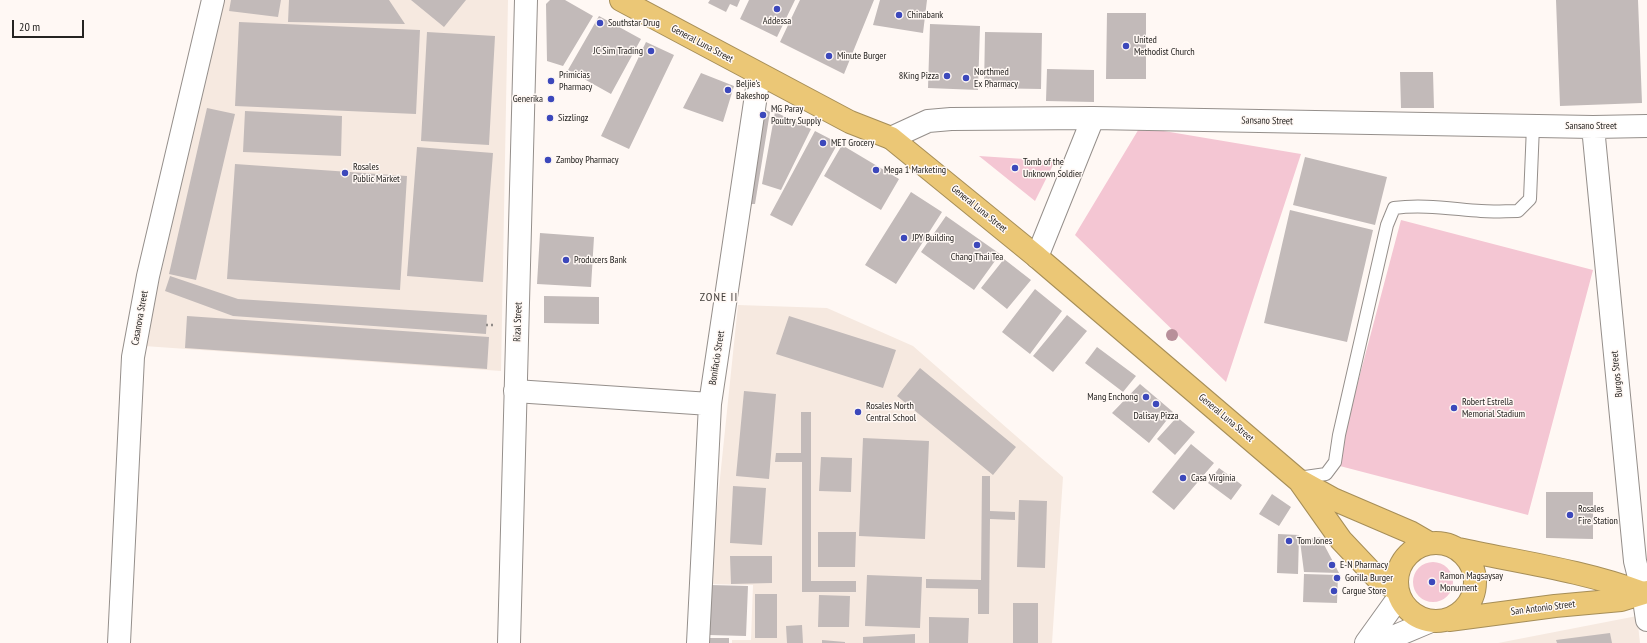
<!DOCTYPE html>
<style>
body{margin:0}
#map{position:relative;width:1647px;height:643px;overflow:hidden;background:#fff8f4;font-family:"PT Sans Narrow",sans-serif}
canvas{display:block}
.scale{position:absolute;left:12px;top:20px;width:72px;height:18px;box-sizing:border-box;border:2px solid #252321;border-top:0;padding-left:5px;font-size:12px;line-height:14px;white-space:nowrap;color:#252321;-webkit-text-stroke:3px #fff8f4;paint-order:stroke}
</style>
<div id="map">
<canvas width="1647" height="643"></canvas>
<div class="scale">20 m</div>
</div>
<script>
const g = document.querySelector('canvas').getContext('2d');
g.lineJoin = 'round';
function fill(path, color) { g.fillStyle = color; g.fill(path, 'evenodd'); }
function stroke(path, color, width, dash) { g.strokeStyle = color; g.lineWidth = width; g.lineCap = dash ? 'butt' : 'round'; g.setLineDash(dash || []); g.stroke(path); }
function write(font, color, halo, rows, align = 'center') {
  g.font = font + ' "PT Sans Narrow",sans-serif'; g.lineWidth = 3; g.setLineDash([]); g.textBaseline = 'middle'; g.strokeStyle = halo; g.fillStyle = color; for (const [text, x, y, turn = 0] of rows) {
    g.save(); g.translate(x, y); g.rotate((+turn || 0) * Math.PI / 180); g.textAlign = isNaN(turn) ? turn : align; if (halo) g.strokeText(text, 0, 0); g.fillText(text, 0, 0); g.restore();
  }
}
fill(new Path2D(`
 M224 0H508L501 371 144 346Z
 M738 305 827 308 913 346 1063 477 1052 643H732V640H751L753 585 709 584Z
 M1637 616 1640 643H1498Z`), '#f6e9e0');
fill(new Path2D(`
 M1140 127 1301 154 1226 382 1075 235Z
 M979 156 1055 161 1035 201Z
 M1401 220 1593 270 1528 515 1336 465Z
 M1413 582a20 20 0 1 1 40 0a20 20 0 1 1-40 0Z`), '#f4c6d3');
fill(new Path2D(`
 M231 0H281L278 17 229 11Z
 M289 0H389L405 24 288 22Z
 M411 0H466L444 27Z
 M550 0H565L593 16 563 66 547 61 546 4Z
 M710 0H740L737 7 730 4 726 12 708 3Z
 M749 0H795L777 37 740 19Z
 M800 0H874L844 74 780 42Z
 M880 0H927L923 33 873 25Z
 M1556 0H1638L1642 103 1560 106Z
 M1107 13H1146V79H1106Z
 M599 16 641 39 611 94 568 70Z
 M239 22 420 30 416 114 235 106Z
 M930 24 980 26 978 90 928 88Z
 M427 32 495 36 489 145 421 141Z
 M985 32 1042 33 1041 89 984 88Z
 M646 42 674 55 629 149 601 136Z
 M1047 69 1094 70V102L1046 101Z
 M1400 72H1433L1434 108H1401Z
 M701 73 734 86 723 122 683 108Z
 M758 106 770 112 755 204H743Z
 M207 108 235 114 196 280 169 274Z
 M245 111 342 116 341 156 243 152Z
 M775 112 811 129 781 190 762 184Z
 M815 131 838 143 792 226 770 215Z
 M842 145 899 179 881 210 824 176Z
 M417 147 493 153 483 282 407 276Z
 M1305 157 1387 177 1375 225 1293 205Z
 M235 164 407 176 400 290 227 279Z
 M911 192 942 212 896 284 865 265Z
 M1290 210 1373 230 1347 342 1264 323Z
 M946 216 1000 254 974 290 921 252Z
 M540 233 594 237 591 287 537 284Z
 M1004 259 1031 280 1007 309 981 288Z
 M170 276 238 299 487 315 486 334 233 316 165 291Z
 M1035 289 1062 311 1030 354 1002 332Z
 M544 296 599 297V324L544 323Z
 M1067 315 1087 331 1053 372 1033 356Z
 M187 316 489 337 487 369 185 348Z
 M789 316 896 350 883 388 776 354Z
 M1097 347 1136 376 1123 392 1085 363Z
 M920 368 1016 447 993 475 897 396Z
 M1140 384 1173 412 1149 443 1112 413Z
 M744 391 776 394 769 479 736 476Z
 M801 412H811V581H856V592H802V462H775L776 453H801Z
 M1177 417 1195 432 1175 455 1157 439Z
 M863 438 929 441 925 539 859 536Z
 M1191 444 1214 463 1174 510 1152 492Z
 M821 457 852 458 851 492 819 491Z
 M1219 468 1242 485 1231 500 1208 483Z
 M982 476H990V511L1015 512V520L990 519 989 614H978V589L926 588V579L981 580Z
 M733 486 766 488 762 545 730 543Z
 M1546 492H1593V539L1546 538Z
 M1272 494 1291 507 1279 526 1259 514Z
 M1019 500 1047 501 1045 568 1017 567Z
 M818 532H856L855 567H818Z
 M1278 534 1299 535 1298 574 1277 573Z
 M1320 537 1339 573 1304 572 1300 541Z
 M730 556H772V583L731 584Z
 M1304 574 1338 575 1337 603 1303 602Z
 M867 575 922 577 920 628 865 626Z
 M710 585 748 586 746 636 709 635Z
 M755 594H777V638H755Z
 M819 595 850 596 849 627H818Z
 M1013 603H1038V643H1013Z
 M929 617 969 618 968 643H929Z
 M802 625 803 643H787L786 626Z
 M1610 633 1612 643H1557L1556 640Z
 M915 634V643H863V637Z
 M706 638H729V643H706Z
 M822 640 845 642V643H822Z`), '#c2bab9');
const lane = new Path2D(`
 M1298 478 1326 474 1335 462 1339 435 1387 225 1394 208C1423 204 1452 209 1481 211 1493 212 1506 211 1518 211L1530 199 1533 126`);
const street = new Path2D(`
 M1593 127 1635 561 1643 593 1647 620
 M891 138 928 121 951 119 1093 118 1593 127 1647 126
 M1037 257 1093 118
 M515 391 710 404
 M119 643 133 357 148 276 213 0
 M698 643 710 404 759 75`);
const secondary = new Path2D(`
 M509 643C514 429 521 214 526 0
 M1366 643 1399 597
 M1373 643 1386 640 1431 621`);
const highway = new Path2D(`
 M621 0 850 122 891 138 1037 257 1297 479 1333 499 1410 532 1429 543
 M1300 482 1341 540 1376 577 1397 590
 M1397 582a39 39 0 1 1 78 0a39 39 0 1 1-78 0Z
 M1458 549C1519 562 1585 571 1643 593
 M1449 620 1555 606 1621 600 1647 592`);
stroke(lane, '#958f8b', 14);
stroke(street, '#958f8b', 24);
stroke(secondary, '#958f8b', 24);
stroke(highway, '#a68e58', 24);
stroke(new Path2D(`
 M486 325H494`), '#908b88', 2.5, [2, 3]);
stroke(lane, '#fff', 12);
stroke(street, '#fff', 22);
stroke(secondary, '#fff', 22);
stroke(highway, '#ebc776', 22);
g.fillStyle = '#b88f9a';
for (const [x, y] of [
 [1172,335]
]) { g.beginPath(); g.arc(x, y, 6, 0, 2 * Math.PI); g.fill(); }
for (const [x, y, r, color] of [
 [777,9,4,"#3c48bb"],
 [899,15,4,"#3c48bb"],
 [600,23,4,"#3c48bb"],
 [1126,46,4,"#3c48bb"],
 [651,51,4,"#3c48bb"],
 [829,56,4,"#3c48bb"],
 [947,76,4,"#3c48bb"],
 [966,78,4,"#3c48bb"],
 [551,81,4,"#3c48bb"],
 [728,90,4,"#3c48bb"],
 [551,99,4,"#3c48bb"],
 [763,115,4,"#3c48bb"],
 [550,118,4,"#3c48bb"],
 [823,143,4,"#3c48bb"],
 [548,160,4,"#3c48bb"],
 [1015,168,4,"#3c48bb"],
 [876,170,4,"#3c48bb"],
 [345,173,4,"#3c48bb"],
 [904,238,4,"#3c48bb"],
 [977,245,4,"#3c48bb"],
 [566,260,4,"#3c48bb"],
 [1146,397,4,"#3c48bb"],
 [1156,404,4,"#3c48bb"],
 [1454,408,4,"#3c48bb"],
 [858,412,4,"#3c48bb"],
 [1183,478,4,"#3c48bb"],
 [1570,515,4,"#3c48bb"],
 [1289,541,4,"#3c48bb"],
 [1332,565,4,"#3c48bb"],
 [1337,578,4,"#3c48bb"],
 [1432,582,4,"#3c48bb"],
 [1334,591,4,"#3c48bb"]
]) { const dot = new Path2D(); dot.arc(x, y, r, 0, 2 * Math.PI); g.fillStyle = color; g.fill(dot); stroke(dot, '#fff8f4', 1.5); }
write('10px', '#252321', '#fff8f4', [
 ["Chinabank",907,15],
 ["Addessa",777,21,"center"],
 ["Southstar Drug",608,23],
 ["United",1134,40],
 ["Methodist Church",1134,52],
 ["JC Sim Trading",643,51,"right"],
 ["Minute Burger",837,56],
 ["Northmed",974,72],
 ["Ex Pharmacy",974,84],
 ["Primicias",559,75],
 ["Pharmacy",559,87],
 ["8King Pizza",939,76,"right"],
 ["Beljie's",736,84],
 ["Bakeshop",736,96],
 ["Generika",543,99,"right"],
 ["MG Paray",771,109],
 ["Poultry Supply",771,121],
 ["Sizzlingz",558,118],
 ["MET Grocery",831,143],
 ["Zamboy Pharmacy",556,160],
 ["Tomb of the",1023,162],
 ["Unknown Soldier",1023,174],
 ["Rosales",353,167],
 ["Public Market",353,179],
 ["Mega 1 Marketing",884,170],
 ["JPY Building",912,238],
 ["Chang Thai Tea",977,257,"center"],
 ["Producers Bank",574,260],
 ["Mang Enchong",1138,397,"right"],
 ["Robert Estrella",1462,402],
 ["Memorial Stadium",1462,414],
 ["Rosales North",866,406],
 ["Central School",866,418],
 ["Dalisay Pizza",1156,416,"center"],
 ["Casa Virginia",1191,478],
 ["Rosales",1578,509],
 ["Fire Station",1578,521],
 ["Tom Jones",1297,541],
 ["E-N Pharmacy",1340,565],
 ["Ramon Magsaysay",1440,576],
 ["Monument",1440,588],
 ["Gorilla Burger",1345,578],
 ["Cargue Store",1342,591]
], 'left');
write('10px', '#252321', '#fff8f4', [
 ["General Luna Street",702,44,28],
 ["Sansano Street",1267,121,1],
 ["Sansano Street",1591,126],
 ["General Luna Street",979,209,39],
 ["Casanova Street",140,318,-80],
 ["Rizal Street",518,322,-88],
 ["Bonifacio Street",717,358,-81],
 ["Burgos Street",1617,374,-96],
 ["General Luna Street",1226,418,40],
 ["San Antonio Street",1543,608,-7]
]);
g.letterSpacing = '1px';
write('12px', '#3e3a36', '#fff8f4', [
 ["ZONE II",719,298]
]);
g.letterSpacing = '0px';
</script>
